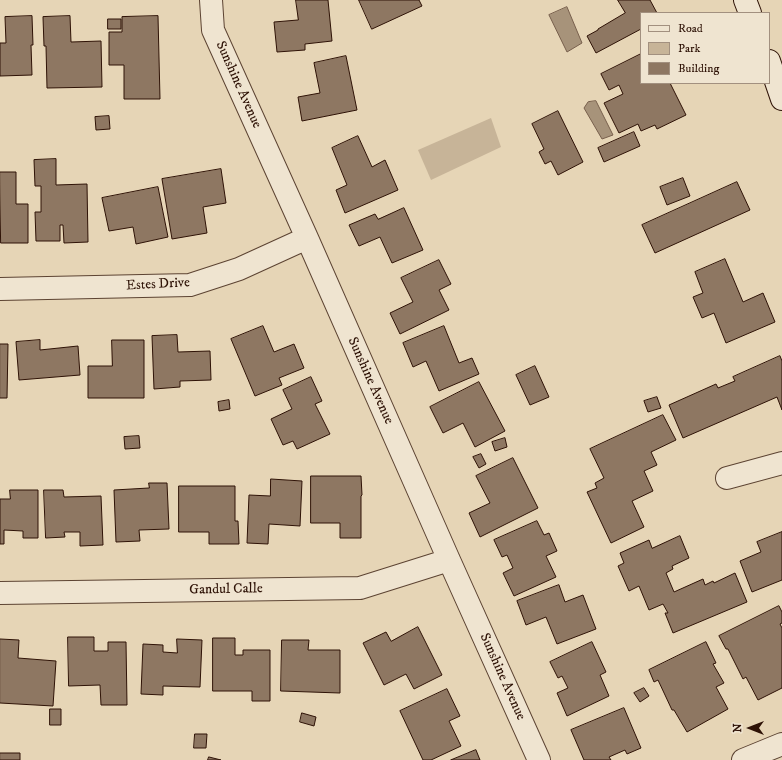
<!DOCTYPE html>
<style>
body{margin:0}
#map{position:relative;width:782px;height:760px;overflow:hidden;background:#e6d5b6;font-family:"IM FELL DW Pica",serif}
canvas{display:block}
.legend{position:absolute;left:640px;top:12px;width:130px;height:72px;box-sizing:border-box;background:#efe4d0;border:1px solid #a2907f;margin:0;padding:5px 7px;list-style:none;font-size:12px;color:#2e1206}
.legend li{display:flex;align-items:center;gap:8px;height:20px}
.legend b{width:20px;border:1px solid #a2907f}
.north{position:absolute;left:730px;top:708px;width:40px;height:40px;-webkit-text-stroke:3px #efe4d0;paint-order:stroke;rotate:270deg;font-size:11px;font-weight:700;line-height:16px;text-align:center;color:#2e1206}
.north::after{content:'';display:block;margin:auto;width:14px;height:18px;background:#2e1206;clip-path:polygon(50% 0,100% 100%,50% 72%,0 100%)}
</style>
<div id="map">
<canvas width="782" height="760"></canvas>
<ul class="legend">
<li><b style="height:5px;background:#efe4d0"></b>Road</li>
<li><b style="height:11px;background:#c7b498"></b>Park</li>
<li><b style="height:11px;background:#8e7762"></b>Building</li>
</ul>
<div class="north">N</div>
</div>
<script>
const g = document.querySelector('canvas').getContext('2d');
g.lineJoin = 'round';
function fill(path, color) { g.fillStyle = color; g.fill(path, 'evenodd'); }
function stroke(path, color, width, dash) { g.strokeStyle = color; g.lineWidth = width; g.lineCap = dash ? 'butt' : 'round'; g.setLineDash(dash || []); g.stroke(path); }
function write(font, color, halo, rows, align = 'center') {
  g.font = font + ' "IM FELL DW Pica",serif'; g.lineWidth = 3; g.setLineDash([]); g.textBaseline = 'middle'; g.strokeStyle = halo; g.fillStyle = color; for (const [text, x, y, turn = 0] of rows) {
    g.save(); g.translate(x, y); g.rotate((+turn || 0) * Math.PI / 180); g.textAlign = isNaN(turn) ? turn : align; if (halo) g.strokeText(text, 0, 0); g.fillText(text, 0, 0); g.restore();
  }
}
fill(new Path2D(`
 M491 118 501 147 431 180 418 150Z`), '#c7b498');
const water = new Path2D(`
 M567 7 582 43 567 52 549 15Z
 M596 101 613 135 602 139 584 108 588 102Z`);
fill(water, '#a7937a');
stroke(water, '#775f4c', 1);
const building = new Path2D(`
 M296 0H328L332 41 305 44V50L277 52 274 22 298 20Z
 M359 0H419L422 6 372 29Z
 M618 0H650L657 13H641V29L596 53 587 36 598 30V29L625 13Z
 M32 16 33 45H31L32 75 0 76V43H6L5 17Z
 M70 16 71 42 101 41 102 87 47 88 46 46H44L43 17Z
 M158 16 160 99H124V65H109V32H122V17Z
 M108 19H121V29H108Z
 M641 54V83H670L686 115 657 129 655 125 641 131 638 124 619 133 604 103 623 94 619 85 609 90 601 74Z
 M346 56 357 110 302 121 298 97 320 93 314 63Z
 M558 111 583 162 558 175 551 161 545 164 539 152 544 149 532 124Z
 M109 116 110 129 96 130 95 117Z
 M634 132 640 146 604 162 598 148Z
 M358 136 372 167 385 160 398 190 345 213 336 190 347 185 332 148Z
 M56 159V185L87 184 88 242 64 243 63 225H60V241H36L35 212H41V186H35L34 160Z
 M221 169 226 203 203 207 207 233 172 239 162 179Z
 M0 172H16V204H28V243H1Z
 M683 178 690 196 667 205 660 187Z
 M737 182 750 210 655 253 642 225Z
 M158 187 168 237 136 244 133 227 109 231 102 198Z
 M404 208 423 250 392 263 380 237 359 246 349 225 375 214 378 219Z
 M725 259 743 302 763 293 775 322 726 343 714 313 702 318 693 297 703 293 695 272Z
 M439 260 451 284 439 290 449 310 400 334 390 313 413 302 401 278Z
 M263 326 274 352 294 344 304 368 279 378 282 385 255 396 231 339Z
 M444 326 459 363 472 358 479 374 439 391 426 361 413 367 403 343Z
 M177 335 178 352 210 351 211 380 180 381V387L154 389 152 336Z
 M40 340V350L78 346 80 375 19 380 16 342Z
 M112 340H144V398H88V366H112Z
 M0 344H8L7 398H0Z
 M780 356 782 361V410L777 397 683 438 669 405 716 384 718 388 735 381 733 377Z
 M535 366 549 397 530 405 516 375Z
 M311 377 322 401 315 404 330 434 297 449 293 441 283 445 271 419 292 409 283 390Z
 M479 382 505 431 475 447 463 423 443 433 430 407Z
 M657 397 661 408 648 412 644 401Z
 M229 400 230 409 219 411 218 402Z
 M663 415 676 440 651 452 657 465 644 471 653 491 632 501 644 527 611 543 587 492 597 488 595 483 604 478 590 449Z
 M139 436 140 448 125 449 124 437Z
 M505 438 507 447 495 451 492 442Z
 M481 454 486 464 479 468 473 457Z
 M513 458 538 508 480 537 469 513 490 503 476 476Z
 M311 476H361L362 495 361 496V538H340V523H311Z
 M271 479 302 481 300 526 269 524 268 544 247 543 249 495 270 496Z
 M149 483H167L169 529 139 530 140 541 116 542 114 490 149 488Z
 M179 486H235V521H238L239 544H209V532H179Z
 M10 490H38V538H23V531L4 530V544H0V499H10Z
 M44 490H63L64 497 101 496 103 545 80 546V532H64L65 537 46 538Z
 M537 521 544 535 549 533 557 551 546 556 556 577 514 596 503 573 513 568 507 555 502 557 494 540Z
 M782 532V580L752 592 740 561 761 552 757 542Z
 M680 536 689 558 672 566 673 569 666 573 674 592 703 579 705 585 713 581 714 583 735 573 747 602 673 633 665 613H668L663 604 649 610 639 586 629 591 618 566 624 563 620 553 649 540 652 548Z
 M559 585 565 602 583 595 596 629 557 644 546 617 526 625 517 601Z
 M779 606 782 612V623L780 624 782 628V688L758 700 746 677 743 679 728 649H726L719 636Z
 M418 627 442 675 414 689 406 674 384 685 363 643 386 632 391 641Z
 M68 637H94V651H108V642H126L127 705H101L100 685 69 686Z
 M213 638H235V655H243V650H270V701H252V691H213Z
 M0 639 19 640 18 658 56 661 53 706 0 703Z
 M177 639 202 640 200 687 163 686V695L141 694 143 644 163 645V652L177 653Z
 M282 640H309L308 650H340V693L281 691Z
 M592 642 606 672 600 675 609 696 567 716 557 693 568 688 562 676 558 678 550 662Z
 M706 642 716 663 713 664 724 683 716 687 728 709 687 732 674 710H672L658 680 654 682 649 670Z
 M644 688 649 696 640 702 634 693Z
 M447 689 460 716 449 721 461 746 431 760H423L400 711Z
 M624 708 641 748 627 754 625 750 609 757 611 760H584L571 730Z
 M50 709H61V725H50Z
 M302 713 316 717 314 726 300 722Z
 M195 734H207L206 748H194Z
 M476 750 480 760H451Z
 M0 753H20V760H0Z
 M209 757 221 760H208Z`);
fill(building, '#8e7762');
stroke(building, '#2e1206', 1);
const street = new Path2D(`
 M211 0 213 30 307 238 449 560 539 760
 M0 289 190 285 239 269 307 238
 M727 478 782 463
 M0 593 360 588 449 560
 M743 760 782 744`);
const secondary = new Path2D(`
 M745 0 750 13
 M769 61 782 99`);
stroke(street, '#5c4332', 24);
stroke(secondary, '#2e1206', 24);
stroke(street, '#efe4d0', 22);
stroke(secondary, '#efe4d0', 22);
write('14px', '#2e1206', '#efe4d0', [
 ["Sunshine Avenue",238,85,66],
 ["Estes Drive",158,285,-3],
 ["Sunshine Avenue",370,381,66],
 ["Gandul Calle",226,590,-1],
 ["Sunshine Avenue",502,677,66]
]);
</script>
